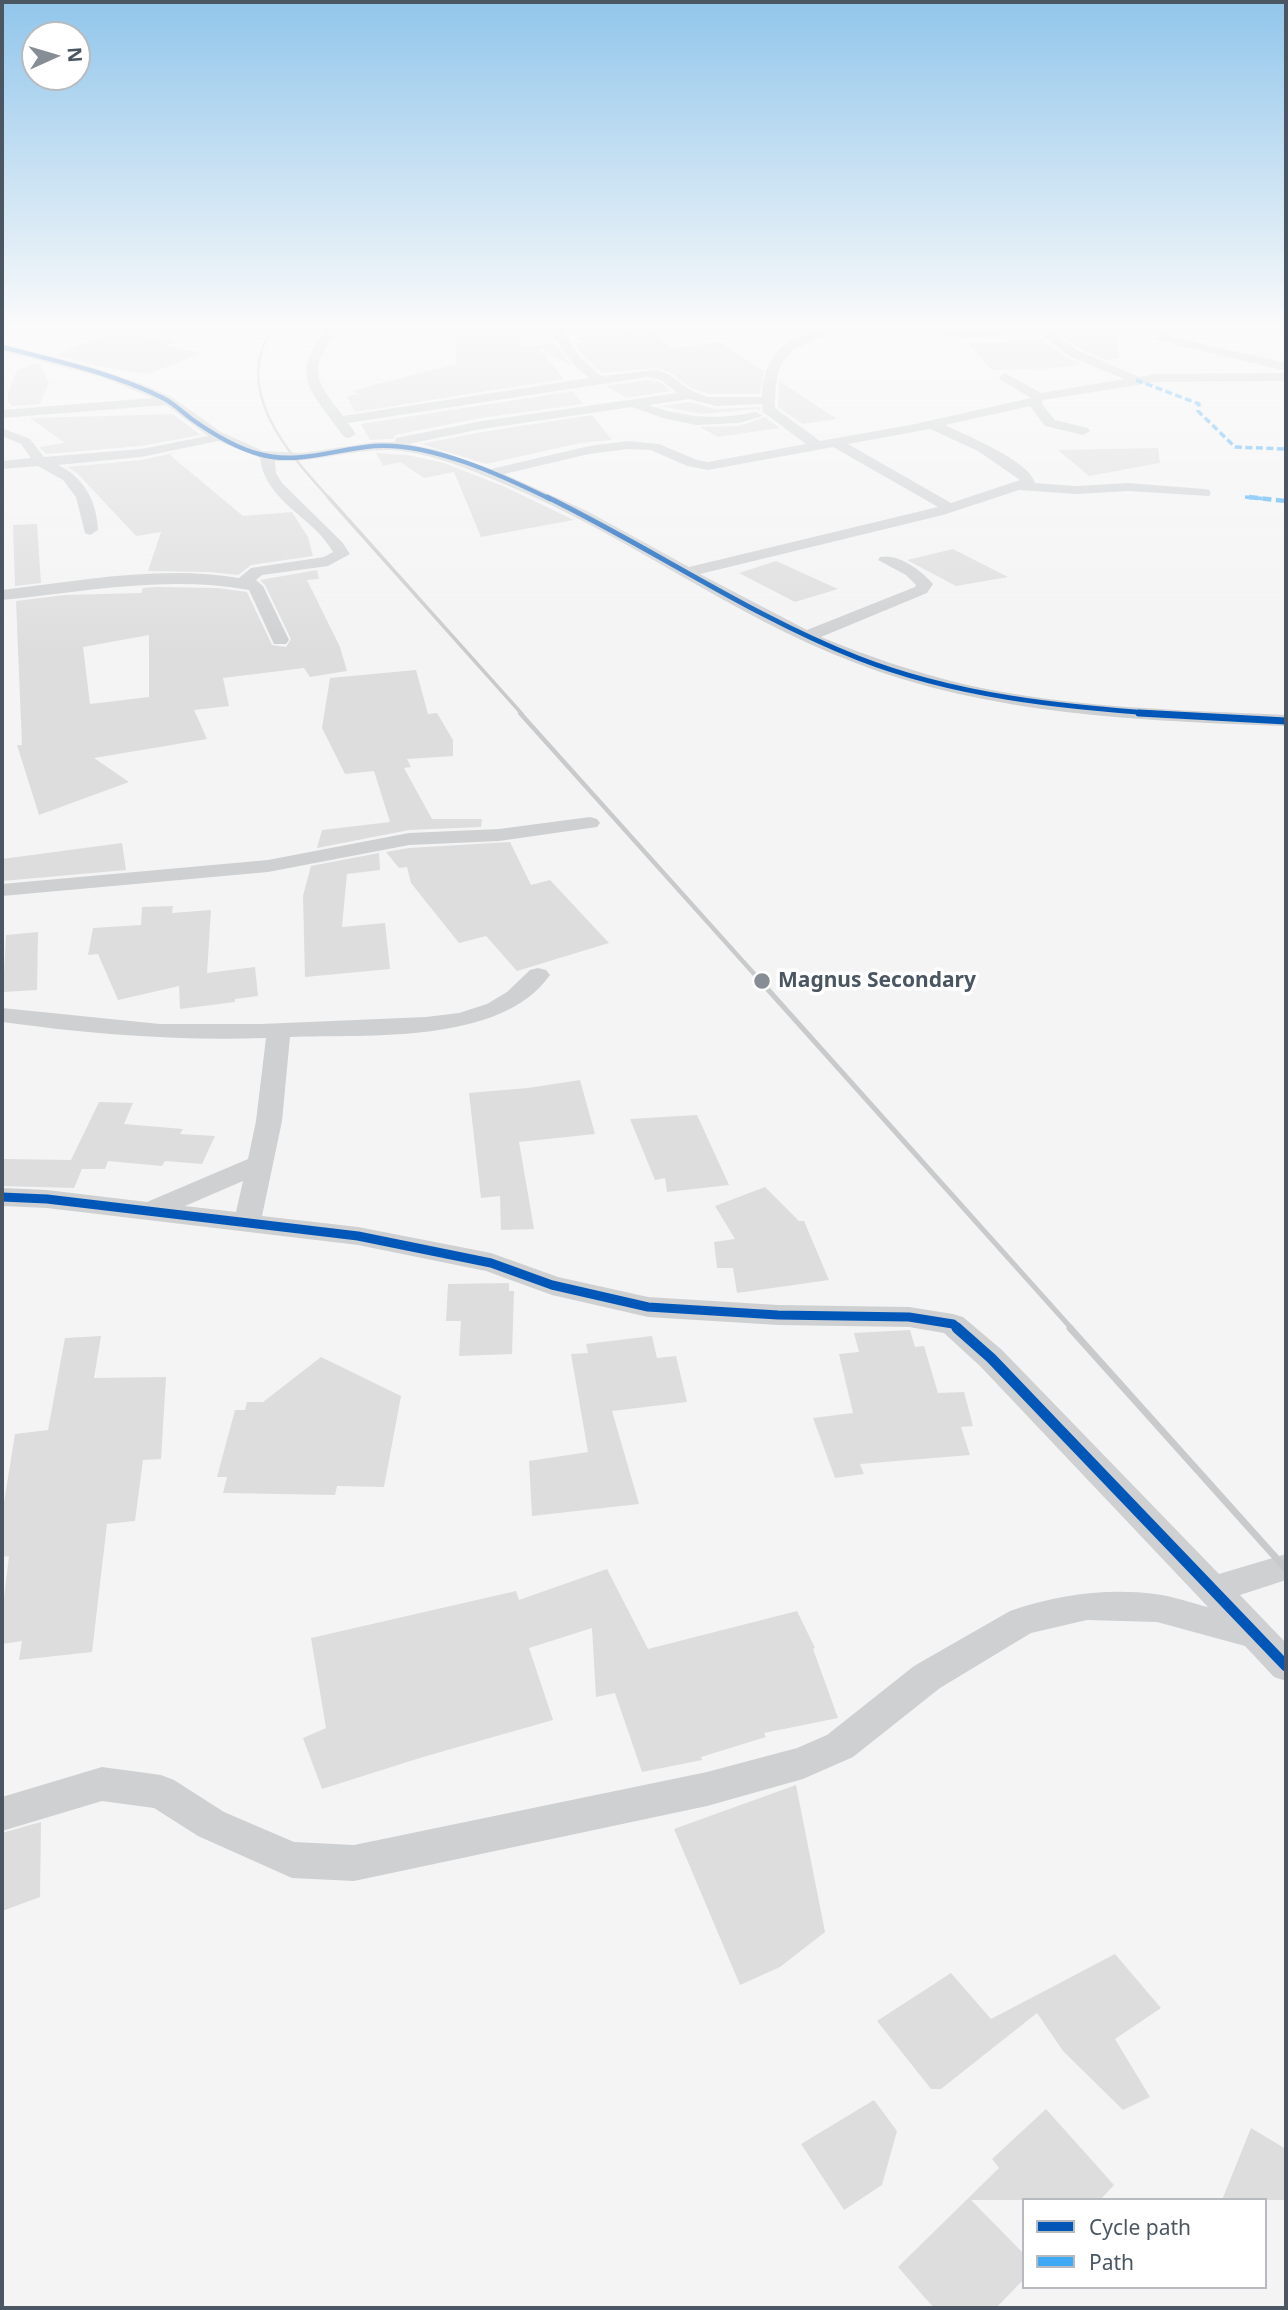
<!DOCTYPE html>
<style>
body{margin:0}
#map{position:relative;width:1288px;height:2310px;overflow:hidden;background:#f4f4f4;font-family:"Noto Sans",sans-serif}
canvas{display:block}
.frame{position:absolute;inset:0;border:4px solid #4a5661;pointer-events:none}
.legend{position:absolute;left:1022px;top:2198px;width:245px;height:91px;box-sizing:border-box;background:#fff;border:2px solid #b7bbc0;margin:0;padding:9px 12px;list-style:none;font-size:21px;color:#4a5661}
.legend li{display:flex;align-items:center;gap:14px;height:35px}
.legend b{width:35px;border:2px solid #b7bbc0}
.north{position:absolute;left:21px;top:21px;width:70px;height:70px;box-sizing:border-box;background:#fff;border:2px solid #b7bbc0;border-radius:50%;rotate:86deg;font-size:19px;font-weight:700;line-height:28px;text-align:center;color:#4a5661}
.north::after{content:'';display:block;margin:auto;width:24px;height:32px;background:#868d94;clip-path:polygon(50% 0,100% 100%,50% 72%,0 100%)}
</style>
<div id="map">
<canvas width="1288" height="2310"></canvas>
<div class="frame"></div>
<ul class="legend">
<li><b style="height:9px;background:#0057b8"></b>Cycle path</li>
<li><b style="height:9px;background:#3fa9f5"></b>Path</li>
</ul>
<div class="north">N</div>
</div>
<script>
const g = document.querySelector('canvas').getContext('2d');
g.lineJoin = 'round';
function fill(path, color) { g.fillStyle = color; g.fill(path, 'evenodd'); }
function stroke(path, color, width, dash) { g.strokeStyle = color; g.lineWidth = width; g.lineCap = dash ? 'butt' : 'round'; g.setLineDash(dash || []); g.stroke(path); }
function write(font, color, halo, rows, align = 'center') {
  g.font = font + ' "Noto Sans",sans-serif'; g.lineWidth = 7; g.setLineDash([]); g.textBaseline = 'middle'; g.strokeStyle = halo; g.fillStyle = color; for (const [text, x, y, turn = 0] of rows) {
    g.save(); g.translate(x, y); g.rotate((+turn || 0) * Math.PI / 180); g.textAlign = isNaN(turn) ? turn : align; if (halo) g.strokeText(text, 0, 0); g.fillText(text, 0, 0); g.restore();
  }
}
fill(new Path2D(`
 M455 328H517L521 346 556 344 572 366 538 347 564 379 355 412 347 396 358 394 351 391 456 364Z
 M1051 328H1118V358L1107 360 1080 349Z
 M110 332 176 341 165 346 204 353 148 374 96 366 55 355Z
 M654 332 672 348 720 342 764 371 760 394H708L691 388 671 373 657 368 602 373 583 356 574 343H583L580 335Z
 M1040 338 1069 359 1081 364 1055 368 992 370 968 344 1009 342 1005 339Z
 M36 363 40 364 49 382 40 404 13 406 8 402V393L17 370Z
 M648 380 660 382 671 391 627 398 606 386Z
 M779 381 837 419 802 424 778 407Z
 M573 391 583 404 481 418 395 435 393 439 370 440 361 424Z
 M689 402 716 409 760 407V411L756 409 702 414 661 406Z
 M173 414 201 435 141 446 46 454 39 447 65 443 30 418Z
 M592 415 612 440 580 443 486 464 421 444 482 432Z
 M765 417 780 428 718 437 700 427 739 426Z
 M1158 448 1160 463 1089 476 1058 450Z
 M178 452 170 455 243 516 292 512 308 537 313 556 251 565 238 575 210 572 148 571 161 532 136 536 77 473 67 467 141 460Z
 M376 453 408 455 444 463 503 486 574 520 481 537 454 472 424 478 400 462 383 466Z
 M37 524 41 583 15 586 13 525Z
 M953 549 1008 577 956 586 907 560Z
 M776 561 838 589 795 602 739 573Z
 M317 570 319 579 307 580 340 647 347 671 310 677 304 668 223 678 229 706 194 710 207 739 94 758 129 782 39 815 17 745H22L16 601 65 595 141 593 143 588 156 587 218 588 247 592 272 645 286 647 291 639 265 585 260 580ZM149 635V697L90 704 83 647Z
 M416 670 428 714 437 713 453 740V756L407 759 411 767 404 768 432 819H482L481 827 409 830 317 848 322 830 390 822 374 771 345 774 322 728 330 678Z
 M510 842 531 885 550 880 609 943 517 971 486 936 459 943 411 883 407 867 399 868 386 852 409 848Z
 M122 843 126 870 2 881V859Z
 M379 853 380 870 347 874 342 927 385 923 390 969 305 977 303 896 311 866Z
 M173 906 172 913 211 910 207 973 255 967 258 996 235 999V1002L180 1009 179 986 118 1000 98 954 88 955 93 928 141 925 142 907Z
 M38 932 37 990 3 992 6 935Z
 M580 1080 595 1134 519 1142 534 1229 501 1230 500 1196 481 1198 469 1093 528 1088Z
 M99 1102 133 1103 124 1124 183 1129 180 1134 215 1136 202 1164 165 1161 162 1166 108 1161 105 1169H82L74 1188 2 1186V1159L71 1160Z
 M697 1115 729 1185 667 1192 665 1178 655 1180 630 1119Z
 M765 1187 799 1221H804L829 1280 737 1293 733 1268H717L714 1242 735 1239 715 1206Z
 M509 1283V1291H514L512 1354 459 1356 461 1321H446L448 1284Z
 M910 1330 915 1347 924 1346 938 1393 964 1392 973 1426 961 1427 970 1455 860 1464 864 1474 835 1478 813 1418 853 1413 839 1354 859 1352 854 1333Z
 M101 1336 94 1378 166 1377 161 1459 143 1460 135 1521 107 1524 92 1652 19 1660 22 1641 2 1644V1615L9 1556 2 1557V1515L15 1434 48 1430 65 1338Z
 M652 1336 657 1358 676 1356 687 1402 612 1411 639 1504 532 1516 529 1461 588 1452 571 1354 588 1353 586 1344Z
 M321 1357 401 1396 384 1487 337 1486 335 1495 223 1493 227 1477H217L235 1410H245L247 1402H263Z
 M607 1569 648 1649 797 1611 815 1648 813 1649 838 1718 764 1733 766 1737 701 1757 702 1760 642 1772 615 1693 596 1697 592 1628 529 1648 553 1720 423 1757 322 1789 303 1738 326 1728 311 1638 516 1591 519 1600Z
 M796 1785 825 1932 780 1967 740 1985 674 1829Z
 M41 1822 40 1897 2 1911V1833Z
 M1115 1954 1161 2008 1115 2039 1150 2097 1123 2110 1063 2051 1037 2013 941 2089H931L877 2021 951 1973 991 2019Z
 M874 2100 897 2131 882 2185 844 2210 801 2144Z
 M1046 2109 1114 2185 1100 2200H971L1024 2254V2279L996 2308H934L898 2267 999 2168 992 2159Z
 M1251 2128 1286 2149V2200H1222Z`), '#ddddde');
fill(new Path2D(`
 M327 328H339C309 369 312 376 343 416L589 378 573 364 548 328H560L581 358 601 376 656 370 670 375 690 390 707 397H762C763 345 800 328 848 328 841 333 830 334 822 337 779 352 776 366 775 408L820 441 915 424 1031 398 1001 380 999 377 1005 373 1041 393 1124 379 1071 357 1041 335 960 337 904 331 898 328 960 331 1046 328 1079 351 1139 377 1156 374 1286 373V381L1156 382 1043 400 1042 404 1055 420 1088 428 1090 431 1083 435 1045 426 1030 406 945 425C965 435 1030 461 1035 483L1076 486 1128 483 1204 489 1209 490 1211 493 1209 496 1128 491 1076 494 1019 490 943 515 700 574 807 630 915 587 916 585 906 575 878 560 880 557C899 553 922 571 933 584L927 593 821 637C867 656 914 672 963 684 1068 708 1178 710 1286 715V726C1141 721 989 715 853 662 730 615 626 534 504 484 473 471 441 457 408 452 363 444 319 464 275 461L276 473 282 483 342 542 350 554 328 566 262 575 256 580 263 586 289 640 286 644H274L249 590C166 575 84 592 2 600V590C80 581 161 565 239 578L251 568 324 557 333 552C314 517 265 502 260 458L218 441 141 457 58 465C84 477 97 502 98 530L90 535 85 533 76 497 63 480 38 466 2 469V461L31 458 21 444 2 436V428L30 439 44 457 141 449 208 436 166 405 2 418V410L153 398 101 377 2 351V344L89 366 150 387 173 398 221 432 263 451 302 453 375 442H395L396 438 401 437 482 421 677 393 661 380 648 377 348 423 356 434 349 438 344 437C314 393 286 378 327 328ZM689 399 716 406 762 404 763 412 806 444 708 462 697 460 659 444 628 441 589 446 491 469 437 450 408 444 482 429 632 407 663 418 696 425 739 423 763 416 756 412C718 420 685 418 649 405ZM930 429 978 451 1020 480 951 503 848 444ZM833 447 938 507 689 567 587 511 504 474 589 454 628 449 651 450 687 466 708 470Z
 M1168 328H1183L1169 336 1286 363V371L1157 340 1158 333Z
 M590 817 597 819 600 823 597 827 499 841 409 845 268 872 2 896V884L268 860 409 833 499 829Z
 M538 968 546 970 550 975C501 1045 368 1034 290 1037L282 1121 262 1216 358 1227 491 1253 558 1277 648 1297 778 1305 909 1307 953 1314 963 1317 1002 1350 1219 1574 1286 1554V1580L1240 1595 1286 1643V1681L1274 1677 1245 1646 1157 1622 1087 1620 1031 1633 940 1688 853 1757 803 1779 707 1806 354 1881 292 1878 198 1836 154 1808 102 1801 2 1831V1797L102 1767 161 1775 174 1780 224 1812 294 1842 354 1845 707 1772 797 1748 827 1735 914 1666 1010 1611C1057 1595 1106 1588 1155 1594 1173 1596 1191 1603 1208 1607L980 1366 944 1333 909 1327 778 1325 648 1317 552 1295 486 1271 358 1245 47 1208 2 1206V1188L47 1190 147 1202 248 1159 256 1121 266 1038C177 1041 90 1034 2 1022V1008L160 1024H261L426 1017 459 1013 487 1004 507 992 530 970ZM243 1181 236 1212 185 1206Z`), '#ced0d2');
stroke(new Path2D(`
 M273 328C230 390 290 455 330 499`), '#c9cacc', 2.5);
stroke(new Path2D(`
 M328 497 522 714`), '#c9cacc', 3.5);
stroke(new Path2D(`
 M520 713 765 986`), '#c9cacc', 4.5);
stroke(new Path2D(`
 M763 984 1072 1329`), '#c9cacc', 5);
stroke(new Path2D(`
 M1070 1328 1286 1569`), '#c9cacc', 7);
stroke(new Path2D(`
 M1136 380 1199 404 1198 411 1235 447 1286 449
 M1245 497 1267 499`), '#3fa9f5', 3.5, [7, 3.5]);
stroke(new Path2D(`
 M1249 497 1286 501`), '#3fa9f5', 4.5, [9, 4.5]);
stroke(new Path2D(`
 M2 347C57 361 113 373 163 398 175 404 183 413 193 420 213 434 236 448 259 454 297 465 336 449 374 446 430 442 501 475 550 499`), '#0057b8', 4.5);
stroke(new Path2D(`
 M547 497C652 548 749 615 858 658 955 696 1061 707 1164 714`), '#0057b8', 5);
stroke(new Path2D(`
 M1139 713 1286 721`), '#0057b8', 7);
stroke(new Path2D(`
 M2 1197 47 1199 358 1236 491 1263 552 1285 648 1307 778 1315 909 1317 953 1324 959 1329`), '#0057b8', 9);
stroke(new Path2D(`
 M957 1328 991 1358 1286 1666`), '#0057b8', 11);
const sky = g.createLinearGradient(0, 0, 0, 651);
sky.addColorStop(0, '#91c6eb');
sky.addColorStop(0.5, '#fafafa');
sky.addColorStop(1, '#fafafa00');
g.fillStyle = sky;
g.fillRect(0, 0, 1288, 651);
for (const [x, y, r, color] of [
 [762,981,9,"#868d94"]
]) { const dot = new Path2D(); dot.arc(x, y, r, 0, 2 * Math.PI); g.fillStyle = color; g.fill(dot); stroke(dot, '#fff', 2.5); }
write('bold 21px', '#4a5661', '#fff', [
 ["Magnus Secondary",778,981]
], 'left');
</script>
